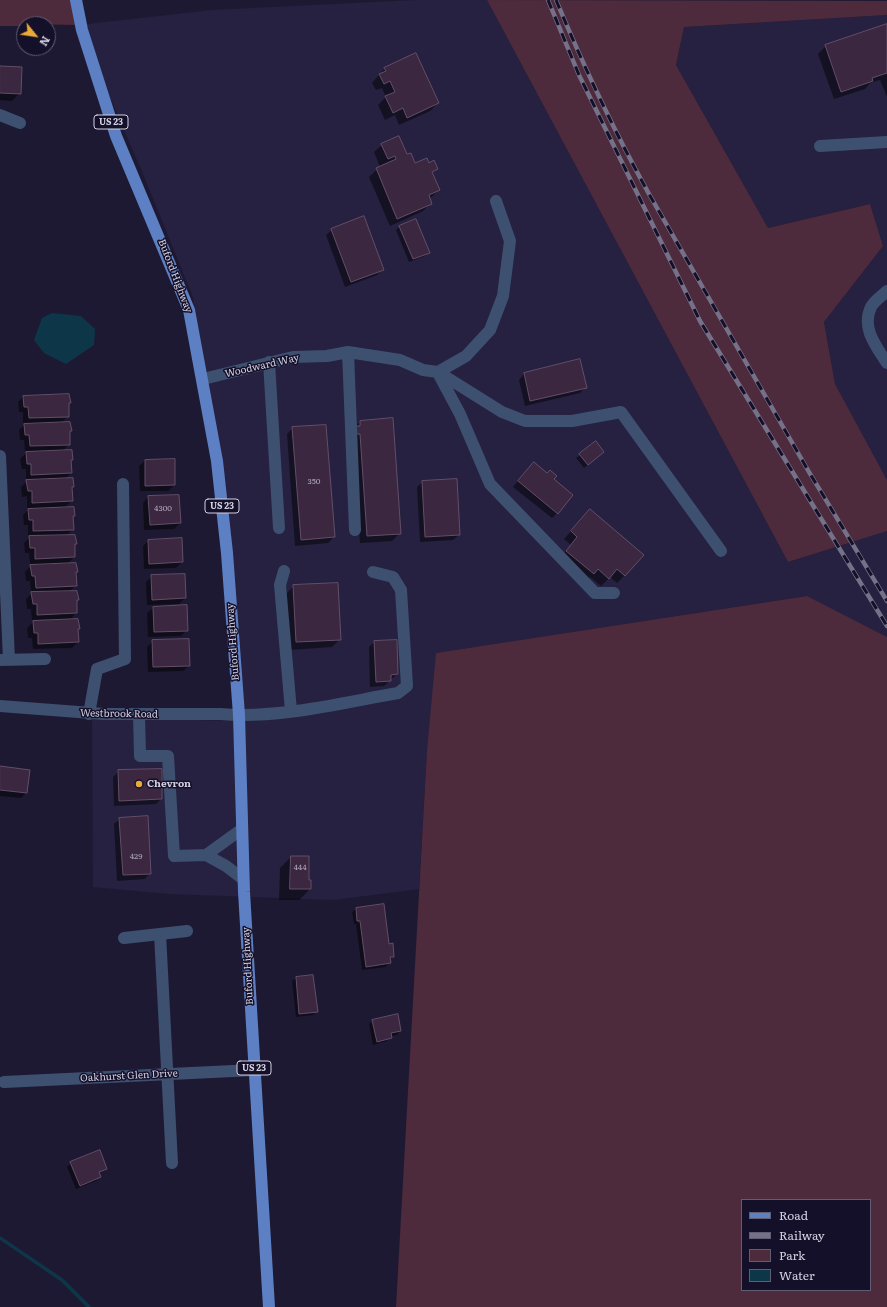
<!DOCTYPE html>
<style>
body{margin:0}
#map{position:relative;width:887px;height:1307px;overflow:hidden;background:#1e1933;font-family:Literata,serif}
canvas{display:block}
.legend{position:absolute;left:741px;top:1199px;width:130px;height:92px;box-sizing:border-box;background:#151029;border:1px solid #615d73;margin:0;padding:5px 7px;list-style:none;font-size:12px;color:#d2d0e2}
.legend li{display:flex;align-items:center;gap:8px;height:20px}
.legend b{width:20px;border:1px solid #615d73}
.north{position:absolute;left:16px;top:16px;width:40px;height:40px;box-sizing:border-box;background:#151029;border:1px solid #615d73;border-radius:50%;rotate:120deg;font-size:11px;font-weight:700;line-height:16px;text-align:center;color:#d2d0e2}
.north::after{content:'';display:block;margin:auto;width:14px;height:18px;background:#eaaa39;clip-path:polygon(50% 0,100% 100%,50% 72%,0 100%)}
</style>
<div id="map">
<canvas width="887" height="1307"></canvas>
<ul class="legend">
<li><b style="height:5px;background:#5c80c3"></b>Road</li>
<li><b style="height:5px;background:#757188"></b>Railway</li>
<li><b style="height:11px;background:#4e2b3c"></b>Park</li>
<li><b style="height:11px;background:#0e3649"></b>Water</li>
</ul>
<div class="north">N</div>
</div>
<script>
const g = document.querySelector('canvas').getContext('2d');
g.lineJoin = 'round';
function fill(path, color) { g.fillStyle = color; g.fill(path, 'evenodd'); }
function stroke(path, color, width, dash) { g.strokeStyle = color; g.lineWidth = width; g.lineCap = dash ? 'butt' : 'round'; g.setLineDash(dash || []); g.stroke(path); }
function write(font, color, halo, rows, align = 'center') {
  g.font = font + ' Literata,serif'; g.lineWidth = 3; g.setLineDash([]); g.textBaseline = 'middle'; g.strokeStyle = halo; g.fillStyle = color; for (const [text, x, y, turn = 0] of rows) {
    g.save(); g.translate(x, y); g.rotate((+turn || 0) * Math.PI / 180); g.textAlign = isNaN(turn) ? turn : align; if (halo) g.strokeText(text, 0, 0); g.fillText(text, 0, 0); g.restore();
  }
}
fill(new Path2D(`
 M416 0H487L788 562 887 531V637L806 596 437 653 427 750 419 889 334 900 169 894 93 887 92 718 244 721 206 389 193 297 143 174 79 25 212 10Z
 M887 15V480L835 384 824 322 883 246 870 204 768 228 676 65 684 27Z`), '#262041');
fill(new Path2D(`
 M0 0H78L79 25 24 24V26H0Z
 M487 0 887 1V15L684 27 676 65 768 228 870 204 883 246 824 322 835 384 887 480V531L788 562Z
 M807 596 887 637V1307H396L427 750 436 653ZM742 1200H870V1290H742Z`), '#4e2b3c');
fill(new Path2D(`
 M52 313 81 316 95 329 94 345 66 364 44 353 34 340 42 318Z`), '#0e3649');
fill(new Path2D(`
 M887 25V97L880 80 870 83 865 89 834 99 818 54 826 46Z
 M0 67 20 93 12 101 0 100Z
 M385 68 438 103 430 111 399 125 395 115 385 120 378 105 386 97 382 88 376 90 372 83Z
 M382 145 407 156 415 165 428 164 436 169 432 173 439 190 429 199 431 203 423 211 390 226 369 177 380 167 374 152Z
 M400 226 428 252 425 256 409 262 396 230Z
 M332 230 383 269 377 275 345 287 326 235Z
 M580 361 586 387 580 393 525 406 519 380 524 374Z
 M23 397 68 404V416L61 423 71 431 69 432V444L62 452 72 459 70 461 71 473 64 480 73 482 72 501 64 508 74 516 72 517 73 529 66 536 76 543 74 545V557L67 564 77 572 75 574 76 585 69 592 78 599 76 601V613L71 619 32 620 31 609H27L26 599 32 593H31L30 581H26L25 572 33 564H30L29 553H25L24 543 31 536H28V525H24L23 515 30 508H27V496L22 497 21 487 28 480H26V469H22L20 459 28 451H25L24 440H20L19 430 26 423H23V412H19L18 402Z
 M360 422 400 533 392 541 360 543 352 429Z
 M326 426 334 537 328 543 295 546 287 434 293 428Z
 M580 455H599L584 468 576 458Z
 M145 461 174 485 168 491H140L139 466Z
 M528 469 557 513 552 518 513 487Z
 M423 482 459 535 453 540 420 542 417 487Z
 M148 497 180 523 174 529 144 530 143 503Z
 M590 510 625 575 617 583 610 577 601 586 590 577 585 581 559 559 571 545 564 539Z
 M148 541 182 562 176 568 144 569 143 546Z
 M152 576 185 598 179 604 147 605 146 582Z
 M294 586 340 639 332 647 289 650 286 594Z
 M153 608 187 630 181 636 148 637 147 613Z
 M78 621V642L72 648 33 649 32 638H28L27 628 33 622Z
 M153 641 189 666 183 671 148 672 147 647Z
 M374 642 397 674 384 686 370 687 369 647Z
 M0 768 26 793 21 798 0 796Z
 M119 771 161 799 156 804 114 806 113 777Z
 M120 819 150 873 145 879 117 881 114 824Z
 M291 857 310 889 299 900H279L280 868Z
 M383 905 388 945 393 956 386 967 362 970 356 924H354L352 912 356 909Z
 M312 976 317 1012 313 1015 296 1017 292 981 296 978Z
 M373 1020 400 1031 397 1035 391 1036 387 1041 373 1045 369 1024Z
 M71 1163 106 1168 98 1174 100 1177 96 1181 76 1189 67 1167Z`), '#0007');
stroke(new Path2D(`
 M0 1238 62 1280 89 1307`), '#0e3649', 3.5);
const building = new Path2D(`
 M887 24V73L872 78 873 81 841 92 825 45Z
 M416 53 439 103 407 118 403 108 393 113 385 96 395 92 390 81 384 84 379 74 386 71 384 68Z
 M0 66 22 67 21 94 0 93Z
 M399 136 407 154 411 153 415 163 427 158 429 163 434 160 438 169 432 172 440 190 429 195 432 204 397 219 376 168 396 159 395 156 388 159 381 144Z
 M364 216 384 270 351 282 331 229Z
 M416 219 430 253 413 259 399 226Z
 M580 359 587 388 530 401 524 373Z
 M69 394 71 403H69V417L29 418 28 407H24L23 396Z
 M393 418 401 534 367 536 360 434H356L355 426H360V421Z
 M70 422 72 431H70V445L30 446 29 435H25L24 424Z
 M326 425 335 537 301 540 292 427Z
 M596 441 604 452 588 465 579 454Z
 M72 450 73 460H71L72 473 31 475V464H27L26 452Z
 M175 459V485L145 486V460Z
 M534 462 547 473 550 470 557 476 554 479 573 495 558 514 518 481Z
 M73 478 74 487H72L73 501 32 503V491H28L26 480Z
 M457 479 460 535 425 537 422 481Z
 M179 495 181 523 150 525 148 496Z
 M74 507 75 516H73L74 530 33 531V520H29L28 509Z
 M590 509 644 555 625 576 617 569 609 579 598 569 594 574 566 551 577 537 571 531Z
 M75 535 77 544H75V557L35 559V548H30L29 536Z
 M182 538 183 562 149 564 148 540Z
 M76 563 78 572H76L77 586 36 588 35 576H32L30 565Z
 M185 574 186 598 152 600 151 575Z
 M338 583 341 640 296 642 293 585Z
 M77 591 79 600H77V613L37 615V604H33L31 592Z
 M187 605 188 631 154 632 153 607Z
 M78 619 80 629H78L79 642 38 644V633H34L33 621Z
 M189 639 190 666 153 667 152 640Z
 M397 640 398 674 391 675V681L376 682 374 641Z
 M0 766 30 770 27 793 0 790Z
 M162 769V799L119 801 118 770Z
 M148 816 151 874 123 875 119 818Z
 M291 856H309V880H311V889H290Z
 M384 904 389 944 393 943 394 957H390L391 963 366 967 360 921H357L356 908Z
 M313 975 318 1012 299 1014 296 977Z
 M398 1014 401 1031 391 1033 392 1038 377 1042 372 1020Z
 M100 1150 107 1169 99 1172 101 1177 80 1186 70 1162Z`);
fill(building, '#3b273f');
stroke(building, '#634e68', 1);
stroke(new Path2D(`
 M0 115 20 123
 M820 146 887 142
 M887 291C882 296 874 301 871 307 861 328 876 346 887 363
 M348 352 355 530
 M269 362 279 528
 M438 372 466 356 490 330 503 296 510 241 496 201
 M438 373 460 414 490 484 595 593H614
 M203 379 293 357 327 356 348 352 400 360 423 370 438 372 502 412 525 421H572L621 412 721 551
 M0 456 9 660
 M284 571 280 585 291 711
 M0 660 45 659
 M0 706 104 714H220C279 719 340 703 398 693L407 686 401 590 393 577 373 572
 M89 714 97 669 125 659 123 484
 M139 715 140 756H168L174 856 206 855 226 866 243 879
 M206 855 242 829
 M124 938 160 934
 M4 1082 254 1070
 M172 1163 160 934 187 931`), '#3e5070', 12);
stroke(new Path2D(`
 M76 0 82 30 116 136 189 310 217 461 227 553 239 715 244 892 269 1307`), '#5c80c3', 12);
const rail = new Path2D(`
 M548 0 579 75 700 321 887 626
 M556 0C584 67 614 131 649 194L809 472 887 601`);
stroke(rail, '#757188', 4.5);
stroke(rail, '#151029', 3, [9]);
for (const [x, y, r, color] of [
 [139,784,4,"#eaaa39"]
]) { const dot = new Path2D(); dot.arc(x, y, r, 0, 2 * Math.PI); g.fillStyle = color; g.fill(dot); stroke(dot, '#151029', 1.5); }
write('8px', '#aca6b9', null, [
 ["350",314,482],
 ["4300",163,509],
 ["429",136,857],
 ["444",300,868]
]);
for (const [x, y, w] of [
 [111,122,34],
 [222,506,34],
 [254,1068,34]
]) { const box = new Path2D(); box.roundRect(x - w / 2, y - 7, w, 14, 3); g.fillStyle = '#151029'; g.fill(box); stroke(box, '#d2d0e2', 1); }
write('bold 9px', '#d2d0e2', null, [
 ["US 23",111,122],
 ["US 23",222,506],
 ["US 23",254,1068]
]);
write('10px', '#d2d0e2', '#151029', [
 ["Buford Highway",175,276,69],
 ["Woodward Way",262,366,-13],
 ["Buford Highway",233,642,-94],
 ["Westbrook Road",119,714,1],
 ["Buford Highway",248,966,-93],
 ["Oakhurst Glen Drive",129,1076,-3]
]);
write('bold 10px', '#d2d0e2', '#151029', [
 ["Chevron",147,784]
], 'left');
</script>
